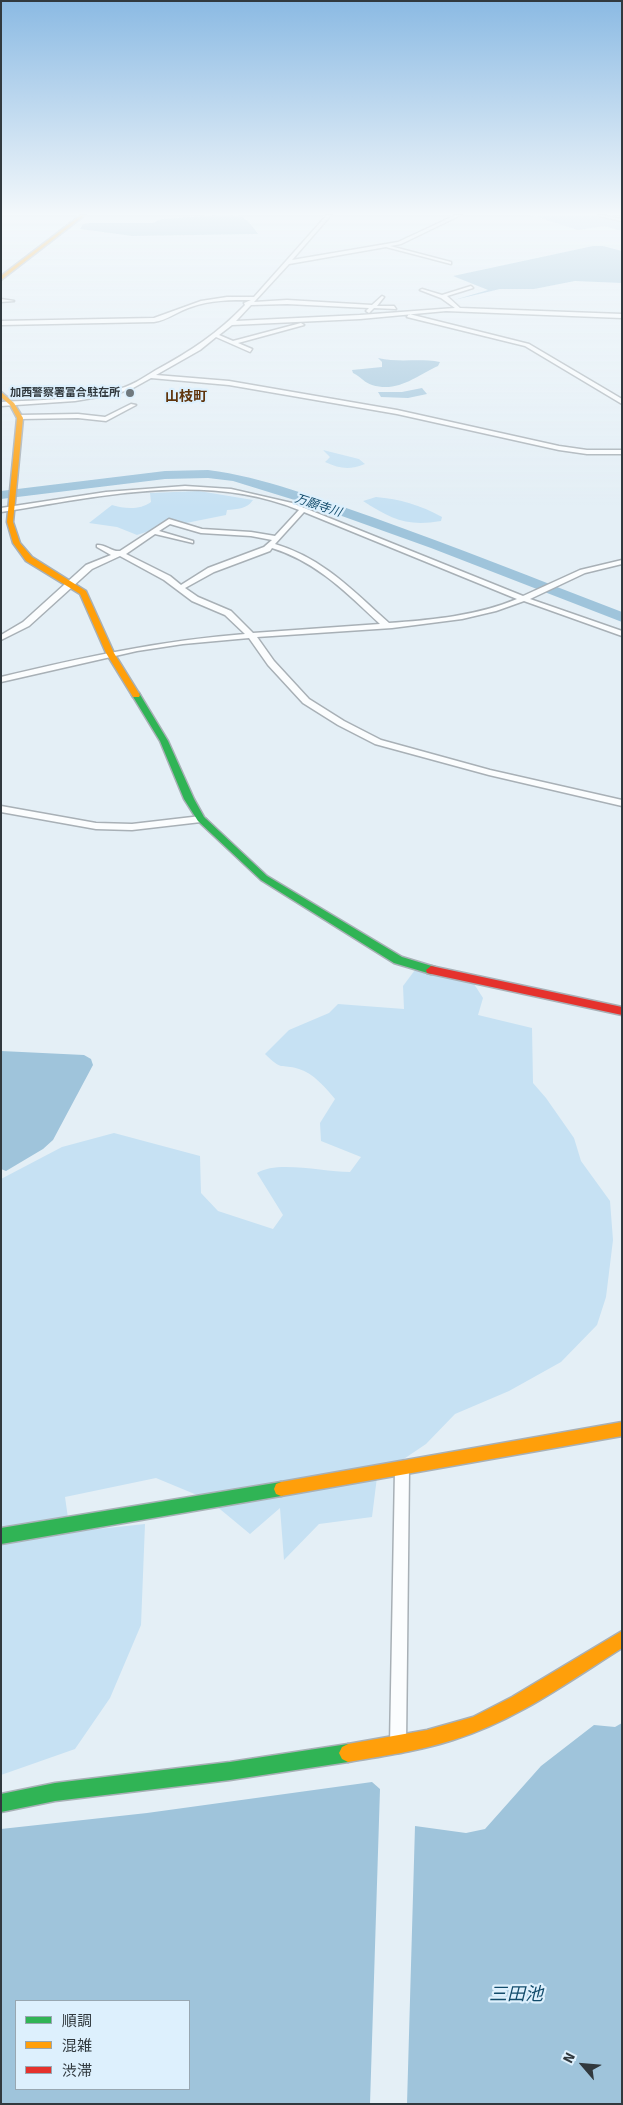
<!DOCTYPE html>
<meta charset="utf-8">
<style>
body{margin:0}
#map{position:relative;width:623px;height:2105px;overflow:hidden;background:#e4eff6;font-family:Signika,"Noto Sans JP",sans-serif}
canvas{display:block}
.frame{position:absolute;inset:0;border:2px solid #31393e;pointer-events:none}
.legend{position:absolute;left:15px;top:2000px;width:175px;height:90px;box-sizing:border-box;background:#ddf0fd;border:1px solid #98a7b1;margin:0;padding:6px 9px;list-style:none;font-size:15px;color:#31393e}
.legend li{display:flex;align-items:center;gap:10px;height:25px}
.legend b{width:25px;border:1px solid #98a7b1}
.north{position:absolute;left:558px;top:2040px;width:50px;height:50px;-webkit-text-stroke:4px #ddf0fd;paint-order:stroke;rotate:297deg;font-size:14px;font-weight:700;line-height:20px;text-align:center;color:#31393e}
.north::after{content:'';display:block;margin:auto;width:18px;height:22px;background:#31393e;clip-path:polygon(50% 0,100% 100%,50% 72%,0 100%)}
</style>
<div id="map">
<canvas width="623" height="2105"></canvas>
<div class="frame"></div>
<ul class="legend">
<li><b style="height:6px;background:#30b455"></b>順調</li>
<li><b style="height:6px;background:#ff9f0a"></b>混雑</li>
<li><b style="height:6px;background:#e5322d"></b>渋滞</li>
</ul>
<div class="north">N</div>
</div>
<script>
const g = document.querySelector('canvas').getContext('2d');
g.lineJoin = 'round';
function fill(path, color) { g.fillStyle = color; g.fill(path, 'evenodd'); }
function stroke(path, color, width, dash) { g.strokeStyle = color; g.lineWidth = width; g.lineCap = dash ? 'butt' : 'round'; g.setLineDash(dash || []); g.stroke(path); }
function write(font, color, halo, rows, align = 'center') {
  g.font = font + ' Signika,"Noto Sans JP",sans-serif'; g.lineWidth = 4.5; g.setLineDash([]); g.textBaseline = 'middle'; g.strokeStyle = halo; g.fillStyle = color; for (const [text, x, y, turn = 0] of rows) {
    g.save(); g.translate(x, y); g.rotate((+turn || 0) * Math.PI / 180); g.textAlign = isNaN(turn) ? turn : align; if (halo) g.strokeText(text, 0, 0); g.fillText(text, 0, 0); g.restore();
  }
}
fill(new Path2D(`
 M531 215H597L622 221V231L604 226 578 230Z
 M323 450 359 459 365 464C350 470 340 469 325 462L330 457Z
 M199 491 253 500C247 509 238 509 227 510L226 515 181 524 168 519 152 530 137 535 117 527 89 523 112 505C125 509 140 510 151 502L150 493Z
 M376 497C400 499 420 505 442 517L441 521C407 527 391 519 363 501Z
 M415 970 474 984 483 998 478 1015 532 1028 533 1083 546 1098 574 1138 581 1161 610 1201 613 1240 606 1297 597 1325 561 1362 509 1391 455 1414 426 1444 377 1477 372 1517 319 1524 284 1560 280 1508 250 1534 209 1500 156 1478 65 1497 70 1532 145 1524 141 1625 110 1698 75 1749 1 1775V1179L62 1147 114 1133 200 1156 201 1193 218 1211 273 1229 283 1215 257 1173C277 1160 324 1172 350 1172L361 1157 321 1141 320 1123 335 1099C326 1088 313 1073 299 1069 280 1063 283 1072 265 1054L289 1030 329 1013 338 1004 404 1009 403 986Z`), '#c6e1f3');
fill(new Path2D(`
 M217 215C242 215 244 214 258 234L132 236 80 229 83 224 90 223H153L162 219Z
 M593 246H603L622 251V283L575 281 534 289H500L454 300 488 290 453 276Z
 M378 358C399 363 419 358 440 362L438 366C416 376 398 393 372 385 365 383 361 377 353 373L352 370 382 367V362Z
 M422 388 427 394 408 398 381 397 378 392H402Z
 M1 1051 84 1055 91 1059 93 1065 53 1140 43 1149 6 1171 1 1169Z
 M622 1723V2104H407L415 1826 466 1833 485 1829 541 1766 594 1725 615 1727Z
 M372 1782 380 1789 370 2104H1V1829L147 1813ZM16 2001H189V2089H16Z`), '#9fc4db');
fill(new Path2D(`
 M208 470C264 477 319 499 372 517 456 547 539 580 622 612V622L431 548 314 506 233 481 208 478 165 479 1 499V491L165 471Z`), '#9fc4db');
const street = new Path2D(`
 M327 215H331L292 260 398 242 456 215H461L401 244 390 246 451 262V264L386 247 289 264 254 302 287 300 372 305 382 296 384 297 377 306H394L396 309 374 308 369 313 366 311 369 308 287 304 251 305 236 321 360 315 455 308 441 298 420 290 422 289 442 295 471 286 473 288 447 296 460 308 622 314V318L446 311 360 319 232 325 219 335 233 341 301 323 304 325 238 343 252 349 250 352 216 337 200 350 156 375 229 381 397 410 559 446 587 450H622V454H587L559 450 397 414 229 385 151 378 133 388 116 394 75 401 1 406V402C39 400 78 400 115 390 130 387 143 378 156 370 191 351 217 334 245 305L244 303 251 300C231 300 210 300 191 307 178 311 168 320 154 322L1 325V321L154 318 201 301 227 297H254Z
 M599 215 622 219V221L599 216Z
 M1 299 14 301 1 302Z
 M409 314 529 344 622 399V404L525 346 407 317Z
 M131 404 136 405 106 421 78 418 20 419 17 417 20 415 78 414 105 417Z
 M185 486 231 489 292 503 523 596 580 570 622 560V564L585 573 530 599 622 631V636L524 601 496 611 462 619 392 628 257 637 274 661 309 699 344 721 381 740 490 770 622 800V806L489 775 375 744 338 725 303 703 268 665 249 638 183 644 137 651 1 682V677C84 657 159 641 245 634L225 615 192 601 164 580 120 556 92 569 29 626 1 640V635L23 622 86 565 111 555 97 547V545C105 544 112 552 120 551L169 519 202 529 251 532 275 536 299 510C204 471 98 497 1 512V508L106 492ZM304 512 517 599C477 616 431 620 389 623 352 590 324 559 275 544ZM170 524 201 533 251 536 272 540 264 547 208 568 181 585 170 576 126 554 155 534 193 543V541L159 531ZM272 548C317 562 347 593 380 624L253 633 231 611 198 597 185 588 214 572 270 551Z
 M1 806 96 823 132 824 201 816 206 819 201 822 132 830 96 829 1 812Z
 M402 1462 407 1464 409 1469 406 1745 404 1751 398 1753 392 1751 390 1745 395 1469 397 1464Z`);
const fast = new Path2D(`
 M133 693H139L168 741 194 799 204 817 267 876 402 957 435 967 436 970 435 973 431 974 394 963 261 880 198 821 184 799 160 741 132 695Z
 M281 1482 286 1484 288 1489 286 1494 281 1496 1 1544V1528Z
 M348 1744 354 1747 357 1753 354 1759 348 1762 230 1780 55 1801 1 1812V1794L55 1783 230 1762Z`);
const slow = new Path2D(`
 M81 215H85L1 280V276Z
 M1 392 14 403 23 418 13 522 20 543 32 557 86 591 114 653 140 695 139 697H133L106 653 80 594 26 561 13 543 7 522 17 418 10 405 1 397Z
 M622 1422V1436L281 1496 276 1494 274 1489 276 1484 281 1482Z
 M622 1631V1648C568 1682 515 1721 453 1740 419 1751 383 1756 348 1762L342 1759 339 1753 342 1747 348 1744 427 1730 473 1717 512 1697Z`);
const jam = new Path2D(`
 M431 966 622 1007V1015L427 973 426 970Z`);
stroke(street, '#a8b0b6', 3);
stroke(fast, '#a8b0b6', 3);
stroke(slow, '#a8b0b6', 3);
stroke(jam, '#a8b0b6', 3);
fill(street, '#fbfdfe');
fill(fast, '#30b455');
fill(slow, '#ff9f0a');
fill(jam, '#e5322d');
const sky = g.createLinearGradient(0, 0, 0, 509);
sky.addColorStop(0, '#8bbae3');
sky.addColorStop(0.42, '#f3f8fb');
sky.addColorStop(1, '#f3f8fb00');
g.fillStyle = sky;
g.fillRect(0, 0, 623, 509);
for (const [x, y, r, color] of [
 [130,393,5,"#70797e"]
]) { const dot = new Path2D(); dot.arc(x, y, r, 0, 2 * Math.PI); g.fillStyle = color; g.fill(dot); stroke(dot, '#ddf0fd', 2); }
write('bold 11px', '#31393e', '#ddf0fd', [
 ["加西警察署富合駐在所",120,393]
], 'right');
write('italic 12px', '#124b6b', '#ddf0fd', [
 ["万願寺川",318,506,18]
]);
write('bold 14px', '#5f340c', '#ddf0fd', [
 ["山枝町",186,397]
]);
write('italic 18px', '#124b6b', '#ddf0fd', [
 ["三田池",516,1995]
]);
</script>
